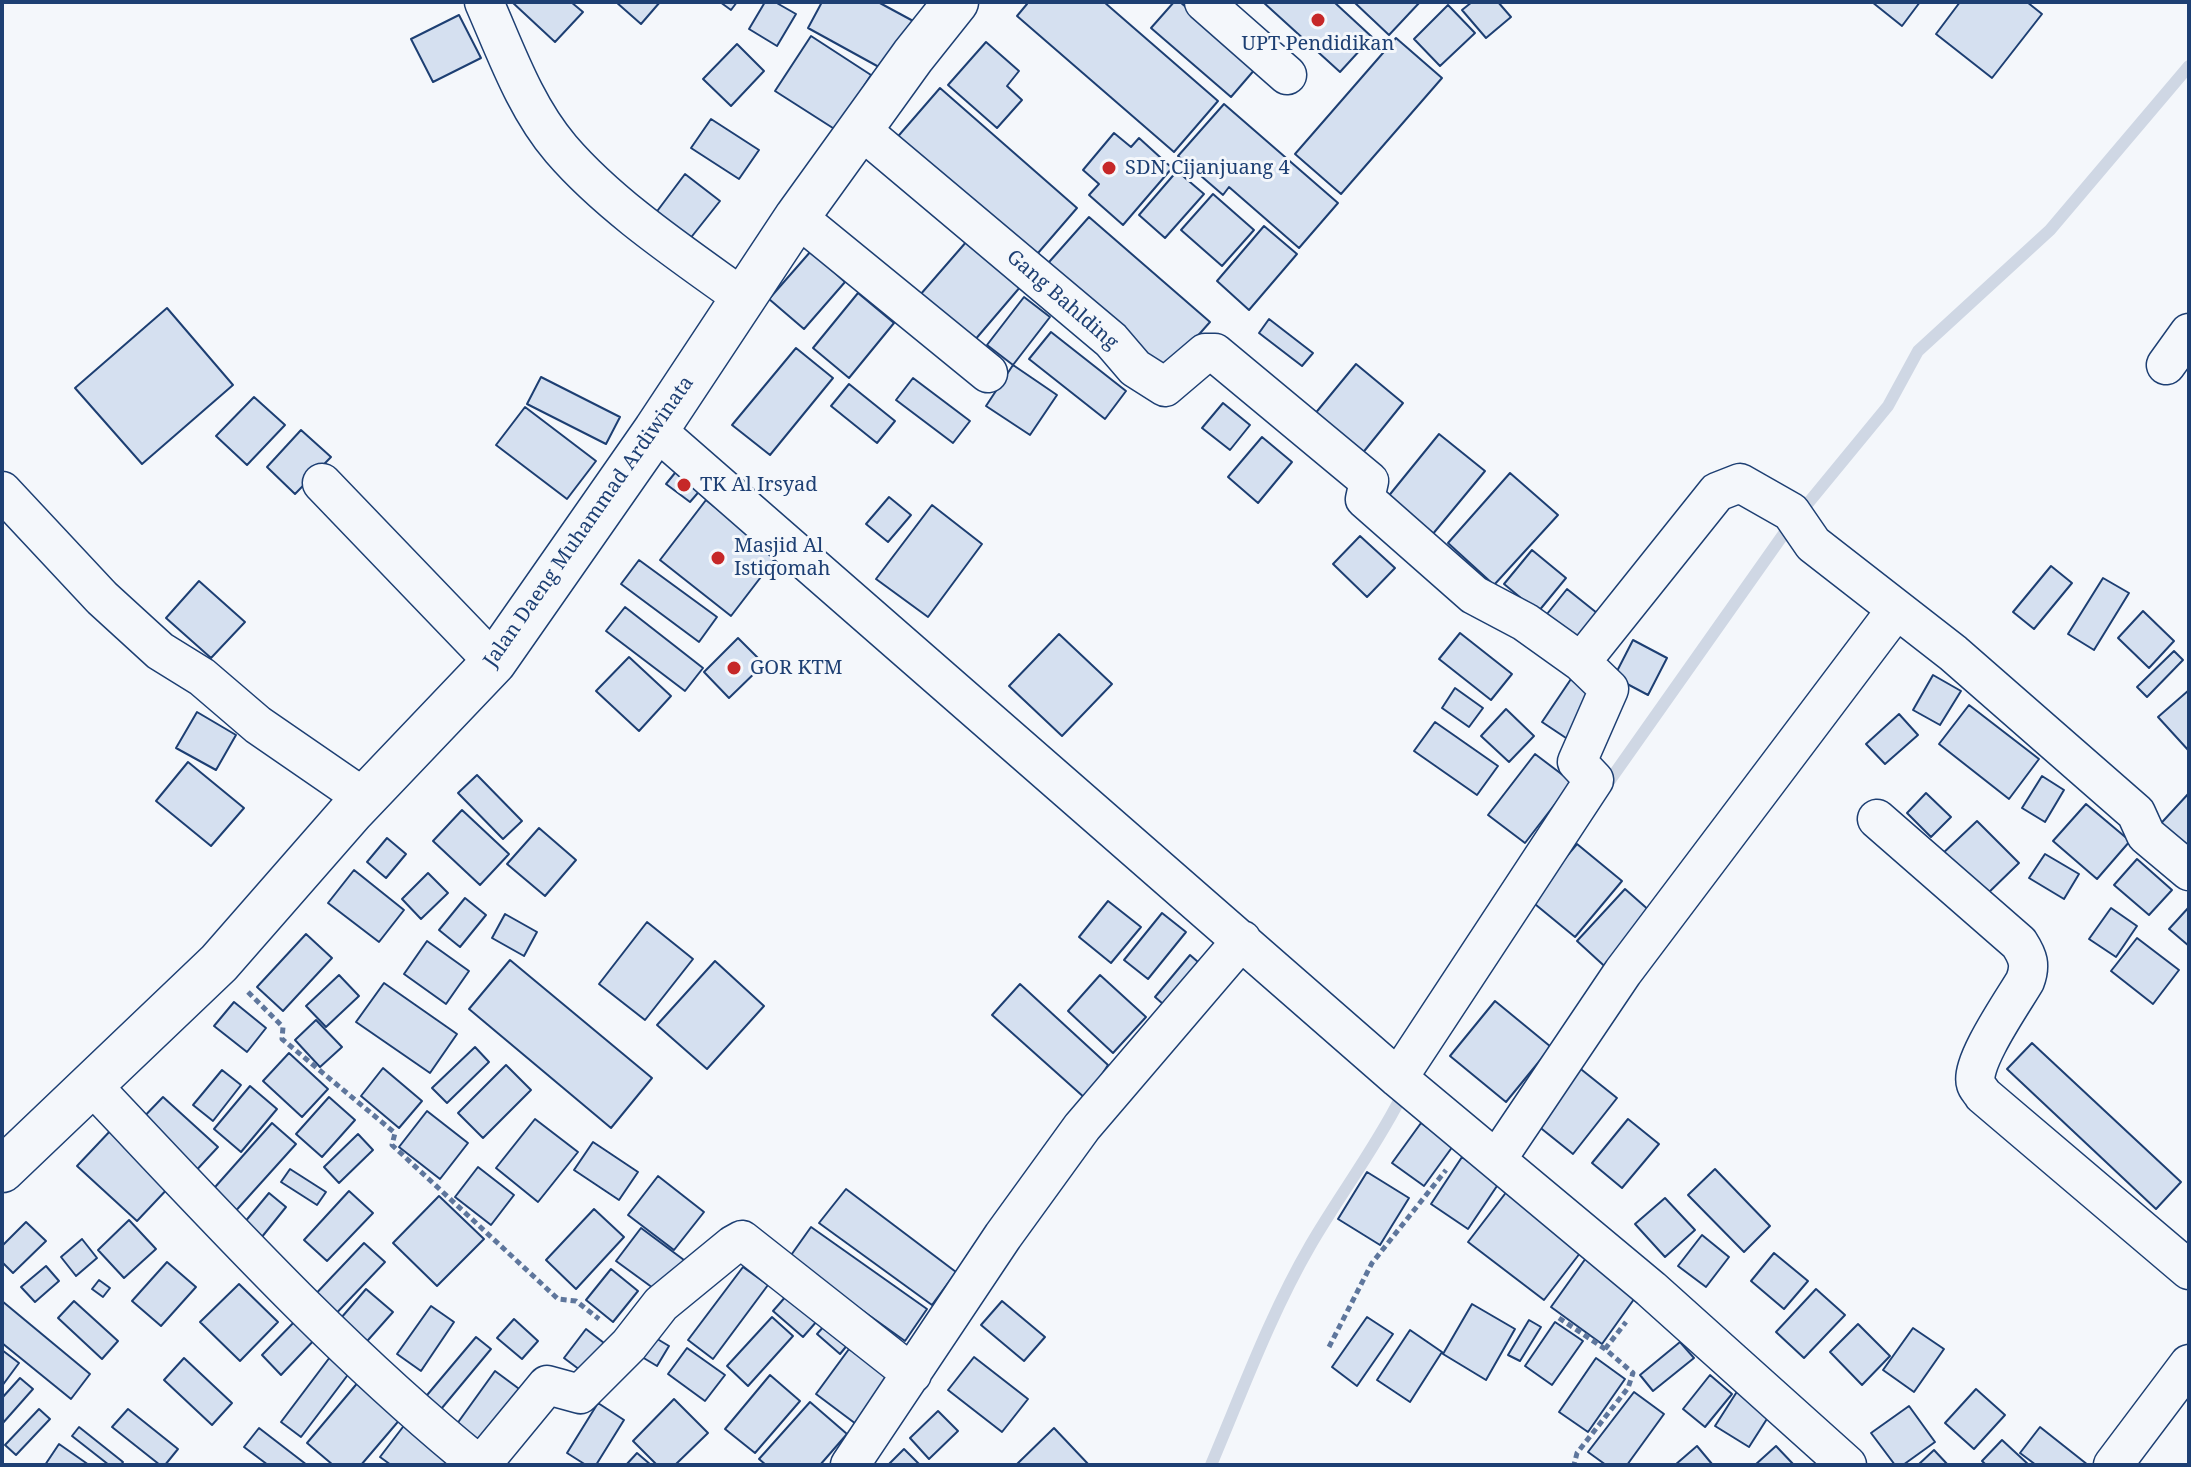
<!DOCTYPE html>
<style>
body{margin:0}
#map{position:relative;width:2191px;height:1467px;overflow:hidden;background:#f4f7fb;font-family:"Noto Serif",serif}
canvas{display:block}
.frame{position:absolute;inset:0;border:4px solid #1d3f73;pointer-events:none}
</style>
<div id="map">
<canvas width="2191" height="1467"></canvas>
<div class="frame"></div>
</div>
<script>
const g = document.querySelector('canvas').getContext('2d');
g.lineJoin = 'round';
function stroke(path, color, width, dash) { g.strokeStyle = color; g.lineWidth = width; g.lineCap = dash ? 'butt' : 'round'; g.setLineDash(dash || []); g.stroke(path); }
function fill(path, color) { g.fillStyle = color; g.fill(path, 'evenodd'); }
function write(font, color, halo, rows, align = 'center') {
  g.font = font + ' "Noto Serif",serif'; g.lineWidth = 6; g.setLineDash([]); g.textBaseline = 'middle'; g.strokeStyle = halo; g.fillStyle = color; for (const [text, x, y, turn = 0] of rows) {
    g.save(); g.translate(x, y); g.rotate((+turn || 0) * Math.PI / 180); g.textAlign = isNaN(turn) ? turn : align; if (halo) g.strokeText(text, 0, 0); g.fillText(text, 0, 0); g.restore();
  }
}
stroke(new Path2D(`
 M1800 513 1888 406 1918 351 2050 230 2189 66
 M1603 790 1790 525
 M1211 1465C1242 1392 1270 1315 1310 1246 1339 1196 1374 1150 1400 1099`), '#cfd7e4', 12);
const building = new Path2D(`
 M512 2H571L583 12 555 42Z
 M616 2H660L641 24Z
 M720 2H737L731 10Z
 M765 2H775L796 14 777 46 749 29Z
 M822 2H878L915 22 888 72 808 28Z
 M1024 2H1104L1218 101 1174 152 1017 16 1027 4Z
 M1174 2H1180L1256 68 1231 97 1151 28Z
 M1263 2H1334L1372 37 1340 72Z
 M1354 2H1420L1389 35Z
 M1472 2H1498L1511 17 1486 38 1462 10Z
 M1872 2H1920L1902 26Z
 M1960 2H2027L2042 14 1992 78 1936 34Z
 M1448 5 1475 33 1440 66 1414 39Z
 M459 15 481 58 433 82 411 39Z
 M811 36 871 75 836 130 775 91Z
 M1396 38 1442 78 1341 194 1295 154Z
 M986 42 1019 71 1007 86 1022 100 997 128 948 85Z
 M737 44 764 71 731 106 703 79Z
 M940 88 1077 208 1032 260 894 141Z
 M1224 104 1338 203 1299 248 1229 187 1223 195 1178 156Z
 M711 119 759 150 739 179 691 148Z
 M1114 133 1131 147 1139 138 1172 168 1123 225 1089 195 1099 184 1083 170Z
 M1177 171 1204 194 1165 238 1139 215Z
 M685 174 720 201 689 240 655 214Z
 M1213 194 1254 230 1222 266 1181 230Z
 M1089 217 1210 322 1163 375 1042 270Z
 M1264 226 1297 254 1249 310 1217 281Z
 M967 241 1021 286 974 341 920 295Z
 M811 251 845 282 804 329 769 299Z
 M858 293 894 323 849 378 813 348Z
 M1024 297 1050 317 1013 365 987 345Z
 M167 308 233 385 142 464 75 388Z
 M1269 319 1313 353 1302 366 1259 333Z
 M1051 332 1126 391 1105 419 1029 359Z
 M796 348 833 378 770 455 732 425Z
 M1356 364 1403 403 1357 460 1309 421Z
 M1013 365 1057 395 1030 435 986 406Z
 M541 377 620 417 606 444 527 404Z
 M913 378 970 421 953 443 896 400Z
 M849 384 895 421 877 443 831 406Z
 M254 397 285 425 247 465 216 436Z
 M1223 403 1250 425 1230 450 1202 428Z
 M525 407 596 461 567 499 496 445Z
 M301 430 331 457 295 494 267 467Z
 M1439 434 1485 471 1432 535 1387 498Z
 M1262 437 1292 462 1258 503 1228 477Z
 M679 468 703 487 690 502 666 484Z
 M1510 473 1558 515 1494 585 1448 543Z
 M889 497 911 515 888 542 866 524Z
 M706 500 777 556 731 616 660 560Z
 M932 505 982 544 928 617 876 579Z
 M1360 536 1395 568 1367 597 1333 564Z
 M1532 550 1566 578 1538 612 1504 584Z
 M639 560 717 617 699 642 621 584Z
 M2051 566 2072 583 2034 629 2013 612Z
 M2103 578 2129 593 2094 650 2068 634Z
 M199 581 245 622 211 658 166 618Z
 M1567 589 1607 621 1583 651 1543 619Z
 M625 607 703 668 685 691 606 631Z
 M2143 611 2174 641 2149 668 2118 638Z
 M1460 633 1512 674 1491 700 1439 659Z
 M1059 634 1112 684 1062 736 1009 686Z
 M738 638 764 664 729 698 704 672Z
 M1633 640 1667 658 1648 695 1614 677Z
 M2174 651 2183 660 2147 697 2137 687Z
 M629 657 671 696 639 731 596 691Z
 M1933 675 1961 691 1940 725 1913 710Z
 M1571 679 1600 698 1572 742 1542 722Z
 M1455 688 1483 708 1469 727 1442 708Z
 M2189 690V751L2158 717Z
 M1969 705 2039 759 2009 799 1939 744Z
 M1506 709 1534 736 1509 762 1481 736Z
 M197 712 236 735 216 770 176 748Z
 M1899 714 1918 735 1885 764 1866 744Z
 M1435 722 1498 766 1477 795 1414 751Z
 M1535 754 1572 782 1525 843 1488 815Z
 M188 762 244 808 211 846 156 801Z
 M477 775 522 821 503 839 458 793Z
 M2042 776 2064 790 2045 822 2022 808Z
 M1926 793 1951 817 1931 837 1907 813Z
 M2189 793V865L2153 832Z
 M2086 804 2130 841 2097 879 2053 841Z
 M462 810 509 854 480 885 433 841Z
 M1977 821 2019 863 1983 898 1940 856Z
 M539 828 576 860 545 896 507 864Z
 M387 838 406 854 386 878 367 862Z
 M1577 844 1622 881 1575 937 1530 900Z
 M2045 854 2079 874 2064 899 2029 878Z
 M2137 859 2172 890 2149 915 2114 885Z
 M354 870 404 910 379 942 328 903Z
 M428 873 448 893 421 919 402 899Z
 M1625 889 1660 920 1612 973 1577 941Z
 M465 898 486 915 460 947 439 930Z
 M1108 901 1141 927 1111 963 1079 937Z
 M2189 907V946L2169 929Z
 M2111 908 2137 926 2116 957 2089 939Z
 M1162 913 1186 932 1148 979 1124 960Z
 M505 914 537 932 524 956 492 938Z
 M647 922 693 959 645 1020 599 984Z
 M306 934 332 958 283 1011 257 987Z
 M2137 938 2179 970 2153 1004 2111 971Z
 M427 941 469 971 446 1004 404 974Z
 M1190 955 1205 968 1170 1010 1155 997Z
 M510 960 652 1078 611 1128 469 1009Z
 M715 961 764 1006 707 1069 657 1025Z
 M339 975 359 996 326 1027 306 1006Z
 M1100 975 1146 1017 1113 1053 1068 1011Z
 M384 983 457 1034 430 1073 356 1022Z
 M1020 984 1108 1065 1086 1099 992 1015Z
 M1495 1001 1551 1047 1506 1102 1450 1056Z
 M234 1002 266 1028 247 1052 214 1026Z
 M316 1020 342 1047 320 1067 295 1040Z
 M2032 1043 2181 1182 2156 1209 2007 1069Z
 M475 1047 489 1062 447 1103 432 1088Z
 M289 1053 328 1089 302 1117 263 1081Z
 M506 1065 531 1090 483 1138 458 1113Z
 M1577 1066 1617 1098 1573 1154 1532 1121Z
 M383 1068 422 1101 399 1128 361 1096Z
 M222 1070 241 1085 213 1121 193 1105Z
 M250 1086 277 1109 241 1152 214 1129Z
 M163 1097 218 1147 191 1176 136 1125Z
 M329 1097 355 1120 322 1157 296 1134Z
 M427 1111 468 1143 440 1179 399 1147Z
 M535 1119 578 1152 538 1202 496 1168Z
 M1628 1119 1659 1144 1622 1188 1592 1163Z
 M272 1123 296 1144 232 1215 208 1195Z
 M1421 1123 1453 1146 1424 1186 1392 1163Z
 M112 1129 172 1184 137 1221 77 1166Z
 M358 1134 373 1150 339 1183 324 1167Z
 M593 1142 638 1172 619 1200 574 1170Z
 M1462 1157 1499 1183 1468 1229 1431 1204Z
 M478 1167 514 1195 491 1225 455 1197Z
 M290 1169 326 1192 317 1205 281 1182Z
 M1715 1169 1770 1226 1744 1252 1688 1195Z
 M1367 1172 1409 1198 1380 1245 1338 1219Z
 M658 1176 704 1212 674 1250 628 1215Z
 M1511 1186 1587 1244 1544 1300 1468 1242Z
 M846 1189 956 1272 932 1305 819 1223Z
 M349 1191 373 1213 327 1261 304 1240Z
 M269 1193 286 1207 257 1243 239 1229Z
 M439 1196 484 1239 437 1286 393 1243Z
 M1665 1198 1695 1230 1665 1257 1635 1224Z
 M594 1209 624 1237 576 1289 546 1260Z
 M129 1220 156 1249 124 1278 98 1250Z
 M26 1222 46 1241 13 1273 2 1262V1246Z
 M811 1227 927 1309 905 1341 789 1258Z
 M641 1228 688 1263 664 1296 616 1261Z
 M1702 1235 1729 1257 1706 1287 1678 1266Z
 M82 1239 97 1258 76 1276 61 1257Z
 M364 1243 385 1262 329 1321 309 1301Z
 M1774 1253 1808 1281 1784 1309 1751 1281Z
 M1586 1258 1637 1295 1602 1344 1551 1307Z
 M167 1262 196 1287 161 1326 132 1301Z
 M46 1266 59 1281 35 1302 21 1287Z
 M743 1267 768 1285 713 1359 688 1340Z
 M611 1269 638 1291 613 1322 586 1300Z
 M99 1280 110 1288 103 1297 92 1289Z
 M239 1284 278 1322 240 1361 200 1322Z
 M794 1287 824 1313 803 1337 773 1311Z
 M366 1289 393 1312 361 1348 335 1325Z
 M1816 1289 1845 1315 1804 1358 1776 1332Z
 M2 1301 90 1374 71 1399 2 1343Z
 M74 1301 118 1341 102 1359 58 1318Z
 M1002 1301 1045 1337 1024 1361 981 1325Z
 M1472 1304 1515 1329 1486 1380 1443 1354Z
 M431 1306 454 1322 421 1371 397 1354Z
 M772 1317 793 1336 748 1386 727 1366Z
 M832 1317 854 1337 840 1354 817 1334Z
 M1367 1317 1393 1334 1357 1386 1332 1367Z
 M298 1318 317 1337 281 1375 262 1355Z
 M514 1319 538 1341 522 1359 497 1338Z
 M1529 1320 1541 1327 1520 1361 1508 1355Z
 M1555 1322 1583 1341 1552 1385 1525 1366Z
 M1858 1324 1890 1356 1862 1385 1830 1352Z
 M1913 1328 1944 1349 1914 1392 1883 1370Z
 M586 1329 613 1350 592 1379 564 1358Z
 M1410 1330 1442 1352 1410 1402 1377 1380Z
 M476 1337 491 1349 432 1420 417 1407Z
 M654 1337 669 1346 657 1366 642 1357Z
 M1680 1342 1694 1358 1653 1391 1640 1375Z
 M687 1348 725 1375 705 1401 668 1374Z
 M849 1349 894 1381 860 1427 816 1394Z
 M2 1350 19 1363 2 1386Z
 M330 1357 350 1372 301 1437 281 1422Z
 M974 1357 1028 1399 1002 1432 948 1390Z
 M184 1358 232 1403 212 1425 164 1380Z
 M1596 1358 1625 1379 1588 1432 1559 1412Z
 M495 1371 526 1394 485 1450 454 1428Z
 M365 1374 408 1410 361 1465H333L307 1443Z
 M770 1375 800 1401 755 1453 725 1429Z
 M1710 1375 1732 1394 1705 1427 1683 1409Z
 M20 1378 33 1389 2 1424V1398Z
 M1976 1389 2005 1415 1974 1449 1945 1423Z
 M1738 1390 1772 1411 1749 1447 1715 1426Z
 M1634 1392 1664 1414 1627 1465H1606L1588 1452Z
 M674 1399 708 1433 675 1465H657L633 1441Z
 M810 1402 847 1434 820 1465H766L759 1459Z
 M598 1403 624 1420 596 1465H586L567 1453Z
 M1909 1406 1935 1442 1903 1465H1895L1871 1433Z
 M39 1409 50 1419 16 1455 5 1445Z
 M128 1409 178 1449 165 1465H160L112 1427Z
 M938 1411 958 1431 929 1459 910 1438Z
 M409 1419 471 1465H391L380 1457Z
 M79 1427 123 1462 120 1465H109L72 1436Z
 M2040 1427 2088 1465H2036L2020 1453Z
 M259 1428 307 1465H268L244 1447Z
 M1054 1428 1089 1465H1016Z
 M2002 1440 2029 1465H1986L1982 1461Z
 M59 1444 89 1465H45Z
 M1697 1446 1712 1464 1675 1465Z
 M1776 1446 1794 1465H1755Z
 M904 1449 920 1465H888Z
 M1934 1450 1948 1465H1918Z
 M637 1453 651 1465H626Z`);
fill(building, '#d5e0f0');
stroke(building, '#1d3f73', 2);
const minor = new Path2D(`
 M484 2C506 52 525 107 561 149 610 206 682 254 743 298
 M1204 2 1287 75
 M859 128 1111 340 1135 368 1165 387 1205 353H1215L1369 481 1365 499 1474 595 1525 622 1581 662 1609 689 1577 762 1594 780 1398 1078
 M797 217 988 373
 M2166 365 2189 333
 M656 430 1398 1078 1651 1289 1847 1465
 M322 483 494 662
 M2 491 102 598 160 651 202 677 258 725 364 798
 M1581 662 1717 492 1740 483 1791 512 1813 544 1953 653 2136 813 2146 835 2189 871
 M1877 819 2019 943C2028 957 2031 965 2025 981 2014 1000 1969 1064 1976 1084 1977 1088 1981 1091 1983 1095L2189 1270
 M88 1085 103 1097C224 1225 342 1354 479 1465
 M1497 1159 1623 972 1896 610
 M481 1465 547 1385 580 1394 629 1345 661 1304 733 1245 742 1240 912 1374
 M850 1465 1003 1236 1082 1127 1242 940
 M2113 1465 2189 1364`);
const secondary = new Path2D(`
 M2 1170 219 963 352 811 494 662 656 430 797 217 913 56 956 2`);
stroke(minor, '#1d3f73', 41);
stroke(secondary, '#1d3f73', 47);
stroke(new Path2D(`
 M248 992 283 1027 282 1039 395 1133 392 1145 558 1299 576 1301 599 1319
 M1559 1318 1605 1349 1633 1373 1628 1388 1577 1453 1574 1465
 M1329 1347 1372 1263 1446 1170
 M1605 1349 1626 1322`), '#5e769c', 5, [6, 4]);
stroke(minor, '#f4f7fb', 38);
stroke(secondary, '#f4f7fb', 44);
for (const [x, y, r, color] of [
 [1318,20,8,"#c62828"],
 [1109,168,8,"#c62828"],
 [684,485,8,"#c62828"],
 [718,558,8,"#c62828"],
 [734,668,8,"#c62828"]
]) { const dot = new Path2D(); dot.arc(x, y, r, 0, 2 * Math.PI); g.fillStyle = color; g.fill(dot); stroke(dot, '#f4f7fb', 3); }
write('20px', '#1d3f73', '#f4f7fb', [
 ["UPT Pendidikan",1318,44,"center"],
 ["SDN Cijanjuang 4",1125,168],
 ["TK Al Irsyad",700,485],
 ["Masjid Al",734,546],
 ["Istiqomah",734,569],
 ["GOR KTM",750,668]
], 'left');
write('20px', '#1d3f73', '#f4f7fb', [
 ["Gang Bahlding",1062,300,41],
 ["Jalan Daeng Muhammad Ardiwinata",589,522,-55]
]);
</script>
